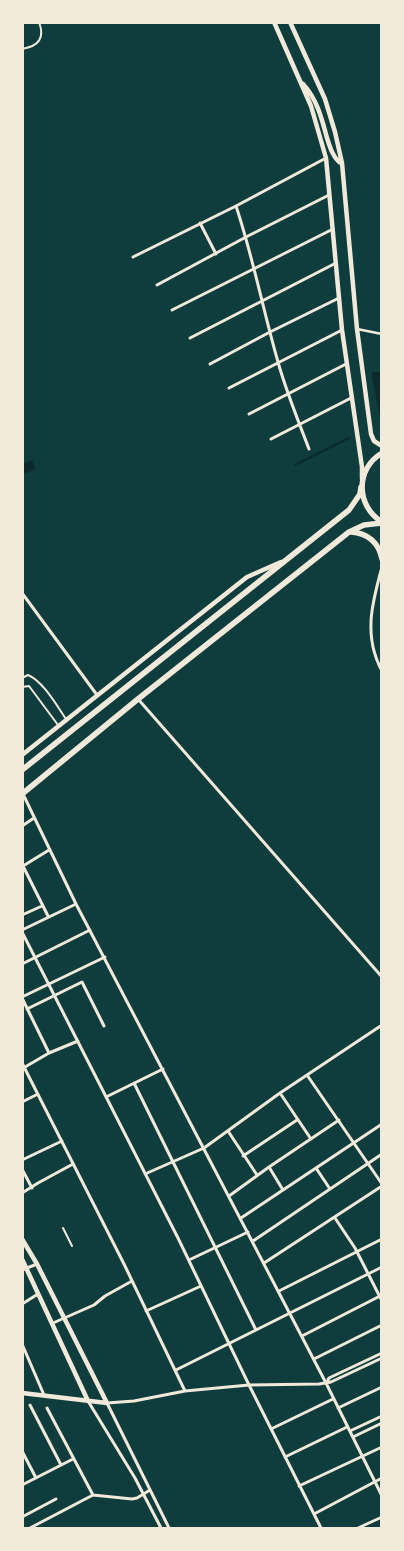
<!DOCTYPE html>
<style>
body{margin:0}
#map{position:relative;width:404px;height:1551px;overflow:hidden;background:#0f3d3e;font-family:Merriweather,serif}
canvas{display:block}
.frame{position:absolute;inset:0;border:24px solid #f1e9da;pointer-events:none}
</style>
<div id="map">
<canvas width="404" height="1551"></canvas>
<div class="frame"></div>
</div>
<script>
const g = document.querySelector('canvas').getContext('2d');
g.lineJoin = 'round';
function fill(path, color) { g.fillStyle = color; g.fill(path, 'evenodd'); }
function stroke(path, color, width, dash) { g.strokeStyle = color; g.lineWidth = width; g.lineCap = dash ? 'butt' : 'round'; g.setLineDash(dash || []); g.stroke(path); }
fill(new Path2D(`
 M373 372H381V424L372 376Z
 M32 460 36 469 23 474V464Z`), '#0a2a2b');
stroke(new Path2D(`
 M295 465 349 438`), '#0a2a2b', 2);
stroke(new Path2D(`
 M22 49C39 46 45 38 39 22
 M22 678 28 675C43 681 57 706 66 719
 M22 687 29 686 58 725
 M63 1228 72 1246`), '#f1e9da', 2);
stroke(new Path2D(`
 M357 329 382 334`), '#f1e9da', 2.5);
stroke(new Path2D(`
 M236 206C253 257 263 310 278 362 286 391 298 420 309 449
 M200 223 216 254
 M133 257 236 206 326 158
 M157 285 246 237 329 195
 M172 310 333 229
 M190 338 336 263
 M210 364 270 332 339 298
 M229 388 342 330
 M249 414 346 364
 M271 439 351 398
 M382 567C372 603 363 636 382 671
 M22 593 97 695
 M138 699 382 977
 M23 794 76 904 326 1383 382 1496
 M22 826 34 818
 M23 866 48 916
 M23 866 49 850
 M22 915 42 906
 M22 930 76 904
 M22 932 178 1238 249 1385 321 1528
 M22 964 90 930
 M22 997 105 957
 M22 998 49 1053
 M27 1009 82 982 104 1026
 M22 1063 124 1264 185 1391
 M25 1067 49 1053 78 1041
 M307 1075 382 1184
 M134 1083 256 1330
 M280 1093 311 1139
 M106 1097 163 1069
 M22 1102 38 1094
 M228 1131 257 1175
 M243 1156 297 1120
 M22 1160 62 1141
 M269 1167 283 1190
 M316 1168 330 1189
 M22 1169 32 1188
 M145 1174 204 1148 280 1093 382 1025
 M22 1193 38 1183 73 1164
 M229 1196 269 1167 339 1120
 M241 1218 382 1124
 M335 1218 355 1248 382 1301
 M253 1241 382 1154
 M189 1260 248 1232
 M264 1263 382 1186
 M22 1270 37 1264
 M279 1291 382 1239
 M22 1304 38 1294
 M146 1311 201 1286
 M53 1323 94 1305 105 1296 132 1281
 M302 1336 382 1295
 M22 1344 44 1395
 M314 1359 382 1325
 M176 1370 382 1267
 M327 1382 329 1378 382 1353
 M88 1401 135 1478 161 1528
 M30 1405 61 1465
 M47 1408 93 1495
 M338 1408 382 1387
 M271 1429 333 1399
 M350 1431 382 1416
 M353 1437 382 1423
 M22 1451 36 1478
 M285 1457 347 1427
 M22 1485 73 1459
 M299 1486 382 1447
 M314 1514 382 1478
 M22 1517 56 1499
 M30 1528 93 1495 132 1499 137 1498 150 1490
 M169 1528 107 1403 134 1401 185 1391 249 1385 319 1384 331 1382 382 1358
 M358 1528 382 1517`), '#f1e9da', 3);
stroke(new Path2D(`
 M22 755 247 577 281 562
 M22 1239 37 1264 107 1403
 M22 1259 88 1401
 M22 1393 107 1403`), '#f1e9da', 4.5);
stroke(new Path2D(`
 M274 22 311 106 326 158 342 330 362 467V479
 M290 22 325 99 335 132 342 163 357 329 371 434 374 441 382 446
 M303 84C317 99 322 119 327 138 330 147 332 155 339 162L342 163`), '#f1e9da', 4.5);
stroke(new Path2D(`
 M382 453C355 469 356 506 382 522
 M351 532C368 533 379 543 382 559
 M22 770 349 510 360 494 361 487
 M22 794 138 699 349 532 364 525 382 523`), '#f1e9da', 5.5);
</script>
